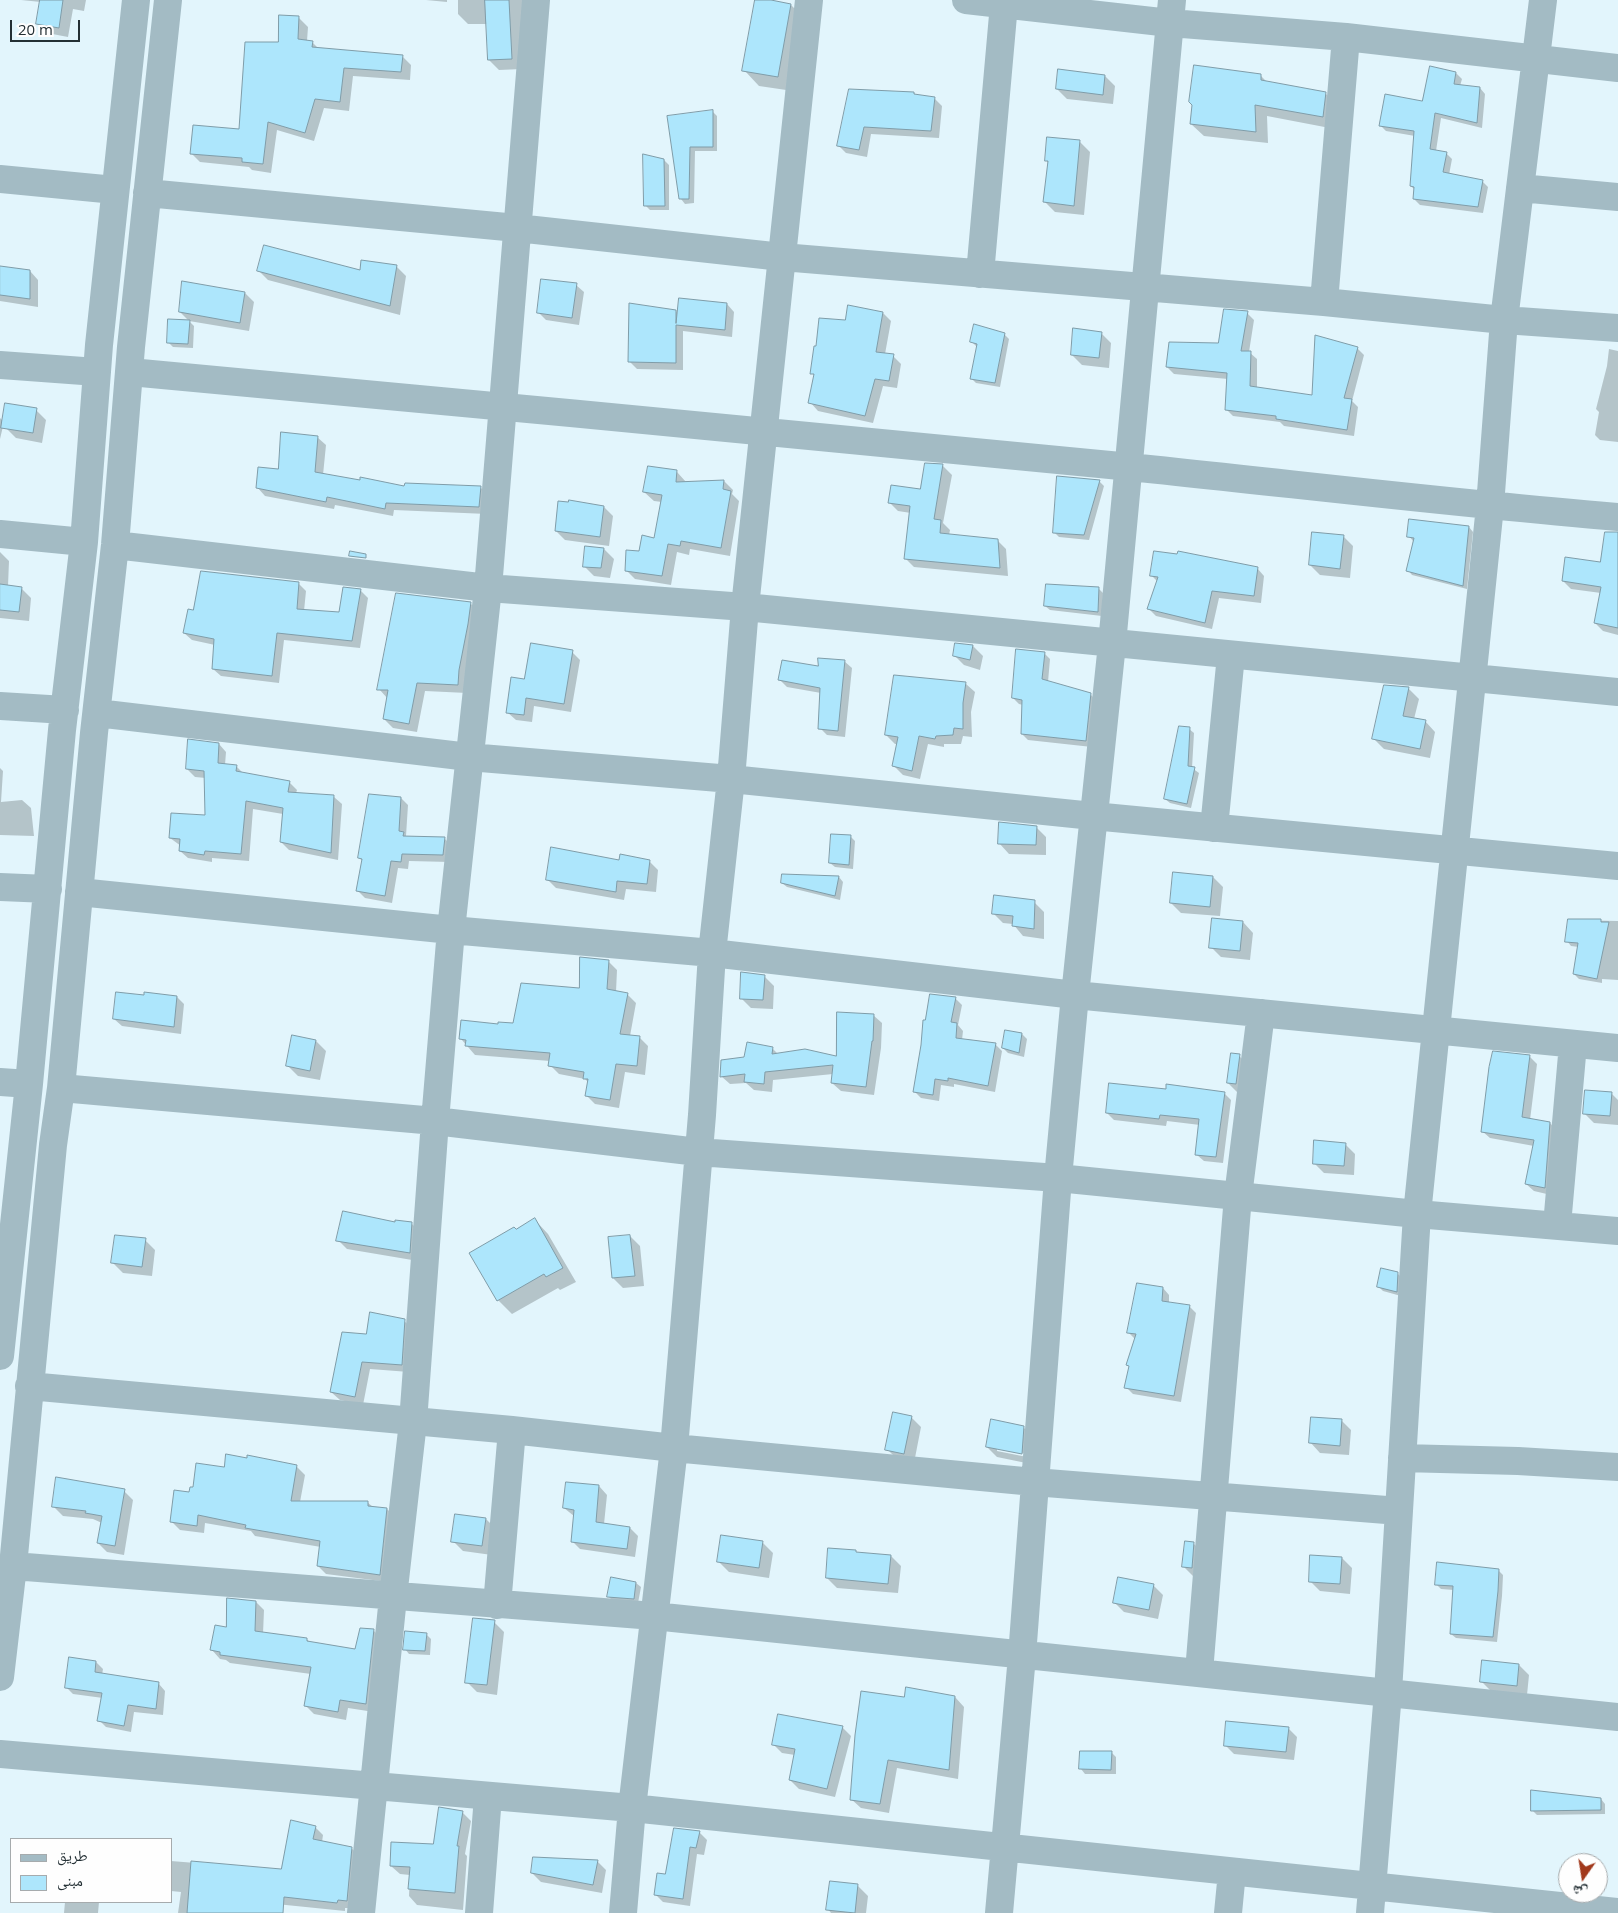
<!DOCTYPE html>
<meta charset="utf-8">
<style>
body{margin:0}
#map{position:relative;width:1618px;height:1913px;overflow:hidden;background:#e2f5fc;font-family:"Open Sans","Noto Naskh Arabic",sans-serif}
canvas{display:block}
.legend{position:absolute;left:10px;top:1838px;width:162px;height:65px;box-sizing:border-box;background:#fefefe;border:1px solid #a6abad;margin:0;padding:6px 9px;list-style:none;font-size:15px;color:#232f34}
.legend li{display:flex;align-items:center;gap:10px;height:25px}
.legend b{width:25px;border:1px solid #a6abad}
.north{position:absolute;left:1558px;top:1853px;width:50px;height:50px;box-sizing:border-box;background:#fefefe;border:1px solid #a6abad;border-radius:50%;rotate:193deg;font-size:14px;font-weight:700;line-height:20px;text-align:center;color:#232f34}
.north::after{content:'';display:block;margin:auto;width:18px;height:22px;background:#a1391c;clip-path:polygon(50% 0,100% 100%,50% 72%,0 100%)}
.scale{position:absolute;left:10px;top:20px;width:70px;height:22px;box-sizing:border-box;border:2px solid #232f34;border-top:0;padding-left:6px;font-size:15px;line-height:18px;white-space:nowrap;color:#232f34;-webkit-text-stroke:4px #fefefe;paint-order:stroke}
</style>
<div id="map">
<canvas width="1618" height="1913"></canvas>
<ul class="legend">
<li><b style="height:6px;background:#a3bbc4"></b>طريق</li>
<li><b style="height:14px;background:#ade6fc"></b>مبنى</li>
</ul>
<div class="north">ش</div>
<div class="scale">20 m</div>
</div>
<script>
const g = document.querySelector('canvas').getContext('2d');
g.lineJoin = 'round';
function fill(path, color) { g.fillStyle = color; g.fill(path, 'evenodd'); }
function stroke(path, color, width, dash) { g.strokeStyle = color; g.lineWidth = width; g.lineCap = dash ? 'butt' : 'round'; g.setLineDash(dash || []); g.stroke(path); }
fill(new Path2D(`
 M21 0H86L84 11 73 9 68 37 47 33 37 24 41 2Z
 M426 0H447V2Z
 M458 0H534L529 27 520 26 522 69 499 70 489 60 488 24H468L458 14Z
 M757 0 791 5 806 20 793 91 759 86 744 70Z
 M280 17 299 18 308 27 307 41 312 42 319 49 402 56 411 65 410 80 353 76 349 111 324 108 314 141 277 130 271 173 252 170 249 167 200 162 191 153 240 131 279 43Z
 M1456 73 1462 79 1460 86 1480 88 1485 94 1482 128 1441 118 1436 151 1446 153 1452 159 1449 175 1482 181 1488 187 1483 213 1420 205 1414 199 1415 190 1411 186 1415 136 1386 131 1380 125 1423 103Z
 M1105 76 1115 86 1113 104 1067 99 1057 89Z
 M1261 76 1268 83 1325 93 1338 106 1335 129 1267 116 1268 143 1204 136 1191 124Z
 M850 90 914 93 917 96 935 99 942 106 939 138 871 134 867 157 846 153 839 146Z
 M712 111 717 116V151H695L694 203 685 204 681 199 668 117Z
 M1080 142 1090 152 1084 215 1055 212 1045 202 1049 164 1046 160Z
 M664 160 669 165V210H650L645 205Z
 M396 266 406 276 400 315 268 280 258 270 361 272Z
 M0 267 30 271 38 280V307L0 301Z
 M576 285 584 292 579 325 546 320 538 312Z
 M245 293 254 302 249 331 189 321 194 326 193 348 173 347 168 342 189 321 180 312Z
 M727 304 734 312 732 337 683 331V370L637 369 629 361 676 311 678 314Z
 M883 313 891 321 885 354 893 356 901 364 897 388 883 386 873 423 818 411 810 402 815 376 812 373 817 347 846 321Z
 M1247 313 1254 320 1249 352 1257 359V388L1313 396 1357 348 1364 355 1352 401 1358 407 1354 436 1284 426 1280 422 1233 416 1226 409 1228 379 1174 374 1167 367 1219 344Z
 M1101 333 1111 343 1109 368 1082 365 1072 355Z
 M1004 334 1009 339 1000 387 976 383 971 378 977 347 972 342Z
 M1609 349 1618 351V442L1600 440 1595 435 1599 412 1596 409 1607 366Z
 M36 410 46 420 42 443 16 438 6 428Z
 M0 418 4 422 0 439Z
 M317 437 326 445 323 475 406 487H480L488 495 487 514 394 510 393 516 335 505 334 509 265 496 257 487Z
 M943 466 952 475 943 523 950 530 949 535 997 540 1006 549 1008 576 914 567 905 558 911 513 898 511 889 502 921 490Z
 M677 472 686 482 724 481 733 490 732 494 739 501 730 556 690 549 689 555 677 552 671 585 635 579 626 570 640 552 655 539 662 502 654 501 644 492Z
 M1099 481 1104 486 1089 540 1059 537 1054 532Z
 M604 507 613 516 609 546 565 540 556 531Z
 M1469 527 1473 532 1467 589 1412 575 1408 570 1413 541 1409 536Z
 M1618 534V635L1603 631 1595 623 1601 593 1571 589 1563 581 1601 563Z
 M1343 536 1353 546 1350 578 1320 575 1310 565Z
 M604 549 614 559 610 578 594 576 584 566Z
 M0 552 9 561 8 586 21 588 31 598 29 621 0 618Z
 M1257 568 1264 576 1261 603 1219 598 1212 629 1156 616 1149 609 1158 582 1152 576Z
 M298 583 306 591 304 611 340 614 360 590 368 598 360 648 284 640 279 683 221 676 213 669 215 645 192 640 184 633 194 612Z
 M1098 588 1103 593 1102 616 1050 610 1045 606Z
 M470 603 479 612 467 693 425 691 417 732 393 728 384 719 388 699 379 689Z
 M973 646 983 656 980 670 964 665 954 655Z
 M572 652 580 660 571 712 534 706 532 722 516 720 507 712 526 680Z
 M1044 653 1050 659 1048 682 1090 694 1097 701 1092 747 1028 740 1022 734 1023 705 1019 704 1013 698Z
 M844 661 852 668 845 737 827 735 820 728 821 693 787 687 780 680Z
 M966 684 975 692 971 712 972 737 963 736 961 744H944V747L928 744 920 779 903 775 894 766 898 744H895L886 735Z
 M1409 689 1419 699 1414 719 1425 721 1435 732 1430 758 1384 749 1374 739Z
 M1189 729 1194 733 1192 768 1199 773 1191 808 1170 803 1165 799Z
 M219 744 226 752 225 765 236 766 243 773 289 782 297 790 296 793 334 797 342 804 338 860 289 850 281 842 283 814 253 809 249 861 212 858V862L188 858 180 851 181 846 170 838 206 816V778L195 777 187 769Z
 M0 768 3 771 1 802 22 800 31 808 34 836 0 835Z
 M401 798 408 805 406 836 444 838 451 845 450 862 409 861 408 869 398 868 392 903 365 898 357 890 363 861 359 858Z
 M1036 827 1046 837V855L1009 854 999 843Z
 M850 836 855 841 853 869 835 867 830 863Z
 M620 861H649L658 870 656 892 626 889 624 900 556 888 547 879Z
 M839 877 843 882 840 900 787 887 782 883Z
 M1213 877 1223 887 1220 916 1181 913 1171 903Z
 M1034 902 1044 912V939L1023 936 1013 924 1003 923 993 913Z
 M1569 920 1618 921V980L1602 979V983L1579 979 1574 974 1579 947 1571 946 1567 941Z
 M1243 922 1253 933 1250 960 1221 957 1211 947Z
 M608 961 617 970 616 992 627 994 636 1003 630 1036 639 1037 648 1046 645 1075 625 1072 619 1108 595 1104 586 1095 588 1082 585 1079 559 1074 550 1065V1061L475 1055 461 1039 499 1026 514 1024 581 989Z
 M764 976 774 986 773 1009 751 1008 741 998Z
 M177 997 184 1004 181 1034 122 1026 114 1019Z
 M955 998 962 1005 958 1025 963 1031 962 1040 995 1044 1002 1051 995 1092 954 1084V1087L941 1085 939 1101 921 1098 914 1091Z
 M873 1015 882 1023 881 1048 874 1095 841 1091 832 1083 833 1074 773 1080 772 1092 754 1090 746 1083 730 1084 721 1076 745 1058 772 1048 778 1054 837 1058Z
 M1006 1032 1022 1034 1027 1039 1024 1057 1008 1053 1003 1048Z
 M316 1041 326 1051 320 1080 298 1076 288 1066Z
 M1239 1056 1250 1066 1238 1093 1228 1083Z
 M1529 1056 1537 1064 1530 1120 1550 1123 1557 1131 1551 1195 1534 1191 1526 1184 1534 1146 1490 1138 1482 1131Z
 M1611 1093 1618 1100V1125L1594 1123 1584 1113Z
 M1225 1094 1231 1100 1223 1163 1204 1161 1197 1155 1200 1125 1167 1121 1166 1126 1114 1120 1107 1113Z
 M1345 1144 1355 1154 1354 1175 1324 1173 1314 1163Z
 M535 1220 548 1234 576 1282 560 1290 558 1288 512 1314 498 1300 516 1230Z
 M411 1223 420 1232 418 1261 347 1249 338 1240Z
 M630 1236 640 1246 644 1286 623 1288 613 1278Z
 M145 1240 155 1250 152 1276 123 1273 113 1263Z
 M1397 1273 1402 1278 1401 1296 1383 1291 1378 1286Z
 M1163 1288 1169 1295V1303L1189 1306 1196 1313 1181 1402 1133 1394 1126 1387 1135 1339 1129 1333Z
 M404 1321 413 1329 409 1372 370 1369 363 1405 340 1400 331 1392 367 1335Z
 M911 1417 921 1427 914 1463 897 1459 887 1449Z
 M1341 1420 1351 1430 1349 1455 1320 1453 1310 1442Z
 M1023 1427 1033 1437 1031 1464 997 1457 987 1447ZM997 1448 1028 1454 1027 1457 997 1451Z
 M248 1457 297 1467 305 1475 300 1502H367L373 1507 387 1509 395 1517 388 1582 326 1574 318 1566 321 1547 255 1536 251 1531 205 1523 204 1533 180 1530 172 1522 190 1494 225 1468 248 1459Z
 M599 1486 607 1495 604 1524 630 1528 638 1536 635 1557 580 1549 572 1541 574 1516 564 1508Z
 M124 1491 133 1500 124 1555 107 1552 98 1543 102 1523 93 1519 63 1516 54 1507Z
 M486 1519 496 1529 492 1555 463 1551 453 1541Z
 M763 1543 773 1553 769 1578 729 1572 719 1562Z
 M1193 1543 1203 1553 1194 1577 1184 1567Z
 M855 1551 857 1553 891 1556 901 1566 898 1593 837 1588 827 1578Z
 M1342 1558 1352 1568 1350 1594 1320 1591 1310 1581Z
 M1498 1570 1503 1575 1502 1596 1497 1642 1456 1638 1451 1634 1454 1590 1441 1589 1436 1584Z
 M636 1583 641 1587 638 1603 613 1601 608 1596Z
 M1153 1585 1163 1595 1158 1619 1124 1612 1114 1602Z
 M256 1602 264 1610 263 1634 306 1639 310 1642 356 1651 373 1630 382 1639 374 1712 348 1708 346 1720 314 1714 305 1705 311 1674 230 1663 226 1660 220 1659 212 1650 227 1628Z
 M494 1622 504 1632 497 1695 477 1692 467 1682Z
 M426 1634 431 1639 430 1655 409 1654 405 1649Z
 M96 1662 103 1669 102 1675 159 1684 165 1691 163 1715 134 1712 131 1732 106 1727 99 1720 103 1698 73 1694 66 1687Z
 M1519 1665 1529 1675 1527 1695 1491 1691 1481 1681Z
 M955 1697 964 1707 958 1779 897 1768 889 1813 861 1808 851 1799 905 1699Z
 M842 1727 851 1736 835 1797 799 1789 790 1780 795 1755 782 1753 773 1744Z
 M1288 1728 1297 1737 1294 1760 1234 1754 1226 1746Z
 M1111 1752 1116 1757V1774H1085L1081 1769Z
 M1601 1799 1605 1804V1814L1537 1815 1532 1810Z
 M462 1812 471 1821 465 1854 467 1856 463 1910 417 1905 409 1896 410 1875 400 1874 391 1866 434 1845Z
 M315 1827 323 1835 322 1842 351 1848 360 1856 355 1908H345V1911L227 1899 225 1913H178L181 1892 171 1891V1861L282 1870Z
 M699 1832 707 1840 704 1855 697 1854 690 1906 663 1902 656 1895 666 1875Z
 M597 1861 606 1870 602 1893 541 1882 532 1873Z
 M831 1882 858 1886 868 1896 866 1913H831L828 1909Z
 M65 1902H99L98 1913H64Z`), '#0003');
const building = new Path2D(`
 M40 0H63L59 28 36 24Z
 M485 0H509L512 59 488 60Z
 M755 0H771L791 4 778 77 742 71Z
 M279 15 299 16 298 39 313 41 312 47 403 55 401 72 344 68 340 102 315 99 305 133 268 122 263 164 242 162V158L190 154 193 125 239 129 245 42H278Z
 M1194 65 1261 74V80L1326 92 1323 117 1255 105 1256 132 1190 124 1192 105 1189 102Z
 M1430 66 1456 72 1454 84 1480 87 1477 123 1435 113 1430 149 1447 152 1443 172 1483 180 1478 207 1413 199 1414 187 1410 186 1414 131 1379 126 1385 94 1422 101Z
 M1058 69 1105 75 1103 95 1056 89Z
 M849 89 914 92V94L935 97 931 131 864 127 859 150 837 146Z
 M713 110V147H690L689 199H679L667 116Z
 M1047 137 1080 140 1074 206 1043 202 1048 161H1045Z
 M643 154 664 159 665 206H644Z
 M264 245 360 270 361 260 397 265 390 306 257 271Z
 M0 266 30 270V299L0 295Z
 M541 279 577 283 572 318 537 313Z
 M182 281 245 292 240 323 179 312Z
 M679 298 727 303 725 330 676 325V363L628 362 629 303 676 310V323Z
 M848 305 883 312 876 352 894 354 889 381 875 379 865 416 808 403 814 374H810L814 346H816L819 318 845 320Z
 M1224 309 1248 311 1241 351H1251L1250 386 1312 395 1315 335 1358 347 1344 398 1352 399 1347 430 1276 419V416L1225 410 1227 373 1166 367 1169 342 1218 343Z
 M168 319 190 320 188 344 167 343Z
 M974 324 1005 333 995 383 970 379 977 344 970 342Z
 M1073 328 1102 332 1099 358 1071 355Z
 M5 403 37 408 33 433 1 428Z
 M281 432 318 436 315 472 360 480V477L404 486 405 483 481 486 479 507 386 503 385 509 327 497 326 502 256 488 258 467 278 469Z
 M925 463 943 464 934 519 941 520 940 533 998 539 1000 568 904 559 910 506 888 503 891 485 920 489Z
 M648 466 677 470 676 482 724 480 723 489 731 491 721 548 681 541 680 546 668 544 662 576 625 571 626 550 639 551 642 535 654 538 662 495 643 492Z
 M1057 476 1100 480 1084 535 1053 533Z
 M569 500 604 506 600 537 555 531 558 501 568 502Z
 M1409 519 1469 526 1463 586 1406 571 1414 538 1407 537Z
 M1312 532 1344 535 1340 569 1309 565Z
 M1605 532H1618V628L1594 623 1601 587 1562 581 1565 557 1600 562Z
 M585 546 604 548 601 568 583 567Z
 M350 551 366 554V558L349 556Z
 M1154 551 1177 554 1178 551 1258 567 1254 596 1212 591 1205 623 1147 609 1158 577 1150 576Z
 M201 571 299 582 297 609 339 612 343 587 361 589 352 641 277 633 272 676 212 669 214 639 183 633 188 609 193 610Z
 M0 584 22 587 19 612 0 610Z
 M1046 584 1099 587 1098 612 1044 606Z
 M396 593 471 602 468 624 459 670 458 685 417 683 409 724 383 719 388 690H377Z
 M531 643 573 650 564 704 526 698 524 715 506 713 511 677 524 679Z
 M955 643 973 645 970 660 953 656Z
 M1016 649 1045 652 1042 679 1091 693 1086 741 1021 734 1022 700 1012 698Z
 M818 658 845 660 838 731 818 729 820 688 778 680 782 660 818 666Z
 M894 675 966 682 963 703V729L954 728 953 735 936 736 935 739 919 736 912 771 892 766 898 737 885 735Z
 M1384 685 1409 687 1403 716 1426 720 1420 749 1372 739Z
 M1179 726 1190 727 1188 766 1195 767 1187 804 1164 799Z
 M188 739 219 743 218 763 237 765 236 771 290 781 288 792 334 795 331 853 280 842 283 808 246 801 241 854 205 851 204 855 179 851 180 839 169 838 171 813 205 815 204 771 186 769Z
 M369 794 401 797 399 831 404 832 403 836 445 837 443 855 402 854 401 862 391 861 385 896 356 891 362 859 358 858Z
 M999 822 1037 826 1036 845 998 844Z
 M831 834 851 835 849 865 829 863Z
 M551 847 619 860 620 854 650 860 647 884 617 881 616 892 546 880Z
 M1173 872 1213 876 1210 907 1170 903Z
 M782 874 839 876 835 896 781 883Z
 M994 895 1035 900 1034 929 1012 926 1013 916 992 914Z
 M1212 918 1243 921 1240 951 1209 948Z
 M1568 919H1601V922H1609L1597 979 1573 974 1578 943 1565 942Z
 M580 957 609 960 607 989 628 993 620 1034 640 1036 637 1066 616 1064 610 1100 585 1096 588 1079H583L584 1072 548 1066 550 1053 465 1046 466 1040 459 1039 461 1020 498 1024V1022L513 1023 521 983 579 988Z
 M741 972 765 975 763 1000 740 999Z
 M116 992 144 995V992L177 996 174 1027 113 1019Z
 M930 994 956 997 951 1022 957 1023 956 1038 996 1043 988 1086 948 1078V1081L935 1079 933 1095 913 1092 921 1045 923 1020H925Z
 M837 1012 874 1014 873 1041H872L866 1087 831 1083 833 1065 765 1072 764 1084 744 1082 745 1074 720 1077 721 1060 744 1057 747 1042 773 1047 772 1054 805 1049 836 1056Z
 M1005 1030 1022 1033 1019 1053 1002 1048Z
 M292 1035 316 1040 310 1071 286 1066Z
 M1493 1051 1530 1055 1522 1117 1550 1122 1545 1188 1525 1184 1534 1140 1481 1132 1489 1067Z
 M1231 1053 1240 1054 1236 1084 1227 1083Z
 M1109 1083 1166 1089V1084L1225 1092 1216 1157 1195 1155 1199 1119 1160 1115 1159 1119 1106 1113Z
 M1585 1090 1612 1092 1610 1116 1583 1114Z
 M1314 1140 1346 1143 1344 1166 1313 1164Z
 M343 1211 395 1222V1220L412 1222 410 1253 336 1241Z
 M535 1218 563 1268 546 1277 544 1274 497 1301 469 1253 514 1227 516 1229Z
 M115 1235 146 1238 142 1267 111 1263Z
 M630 1235 635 1276 612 1278 608 1237Z
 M1381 1268 1398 1272 1397 1292 1377 1287Z
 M1137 1283 1163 1287 1162 1301 1190 1305 1174 1396 1124 1388 1129 1366 1126 1365 1136 1334 1127 1333Z
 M370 1312 405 1319 402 1365 362 1362 355 1397 330 1392 342 1332 366 1334Z
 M893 1412 912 1416 904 1454 885 1450Z
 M1311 1417 1342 1419 1340 1446 1309 1443Z
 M991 1419 1024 1426 1022 1454 986 1447Z
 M226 1454 247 1458V1455L297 1465 291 1501H368V1506L387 1508 380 1575 317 1566 320 1541 245 1528 246 1525 198 1515 197 1526 170 1522 174 1490 189 1492 190 1487H193L196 1463 224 1467Z
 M56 1477 125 1489 115 1546 97 1543 102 1516 85 1513 86 1511 52 1507Z
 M566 1482 599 1485 596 1522 630 1527 627 1549 571 1542 574 1510 563 1508Z
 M455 1514 486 1518 482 1546 451 1542Z
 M721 1535 763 1541 759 1568 717 1562Z
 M1185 1541 1194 1542 1192 1568 1182 1567Z
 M828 1548 856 1550V1552L891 1555 888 1584 826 1578Z
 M1310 1555 1342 1557 1340 1584 1309 1582Z
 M1437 1562 1499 1569 1498 1591 1493 1637 1450 1634 1453 1586 1435 1585Z
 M611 1577 636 1582 634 1599 607 1597Z
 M1118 1577 1154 1584 1149 1610 1113 1603Z
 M227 1598 256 1601 255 1631 307 1638V1641L355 1649 360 1628 374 1629 366 1704 340 1700 338 1712 304 1706 311 1667 220 1655V1652L210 1650 215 1625 226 1627Z
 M473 1618 495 1620 487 1685 465 1683Z
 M405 1631 427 1633 425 1651 403 1650Z
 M69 1657 96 1661 95 1672 159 1682 156 1709 128 1705 124 1726 97 1721 102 1693 65 1688Z
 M1482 1660 1519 1664 1517 1686 1480 1682Z
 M906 1687 955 1696 949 1770 888 1760 880 1804 850 1800 855 1735 861 1691 904 1697Z
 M778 1714 843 1726 827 1789 789 1780 795 1749 772 1745Z
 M1226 1721 1289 1727 1286 1752 1224 1746Z
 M1080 1751H1112L1111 1770 1079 1769Z
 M1531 1790 1601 1798V1810L1531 1811Z
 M439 1807 463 1811 457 1846H459L455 1893 408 1889 410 1867 390 1866 391 1842 433 1844Z
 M291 1820 316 1826 313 1839 352 1847 347 1901 338 1900 337 1903 284 1897 283 1913H187L191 1861 281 1869Z
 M674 1828 700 1831 696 1848 690 1847 683 1899 654 1895 657 1873 665 1874Z
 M533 1857 598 1860 593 1885 531 1873Z
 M830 1881 858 1884 855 1913 826 1910Z`);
fill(building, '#ade6fc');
stroke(building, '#7f9ca8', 1);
stroke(new Path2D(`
 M966 0 1170 23 1346 37 1618 68
 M0 179 115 190
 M1520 188 1618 197
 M147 193 517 228 782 257 1324 302 1504 320 1618 328
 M980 274 1004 4
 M1324 302 1346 37
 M0 365 97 372
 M130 372C457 402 783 433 1110 465 1279 482 1448 503 1618 517
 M0 534 84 542
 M115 545 488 588 745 607 1618 692
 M0 706 65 710
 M97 713 469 757 731 779 1093 816 1618 866
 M1214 828 1231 655
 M0 887 48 889
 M79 892 451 930 712 953 1075 995 1618 1048
 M0 1082 29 1084
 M61 1088 435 1121 698 1152 1058 1178 1417 1214 1618 1231
 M1557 1225 1573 1044
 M0 1356 29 1084 62 730 84 542 99 345 136 0
 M29 1386 512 1430 674 1448 1034 1482 1399 1511
 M1402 1458 1518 1461 1618 1467
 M13 1566 654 1616 1618 1717
 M497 1605 512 1430
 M1199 1672 1238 1196 1261 1013
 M0 1677 13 1566 53 1145 61 1088 94 733 115 545 131 347 168 0
 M0 1754 632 1808 1618 1912
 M361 1913 393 1597 413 1422 435 1121 451 930 488 588 536 0
 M479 1913 488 1796
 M623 1913 632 1808 674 1448 702 1115 712 953 731 779 745 607 809 0
 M999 1913 1022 1656 1058 1178 1075 995 1112 644 1172 0
 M1228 1913 1232 1872
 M1370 1913 1388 1692 1417 1214 1490 506 1504 320 1543 0`), '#a3bbc4', 28);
</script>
